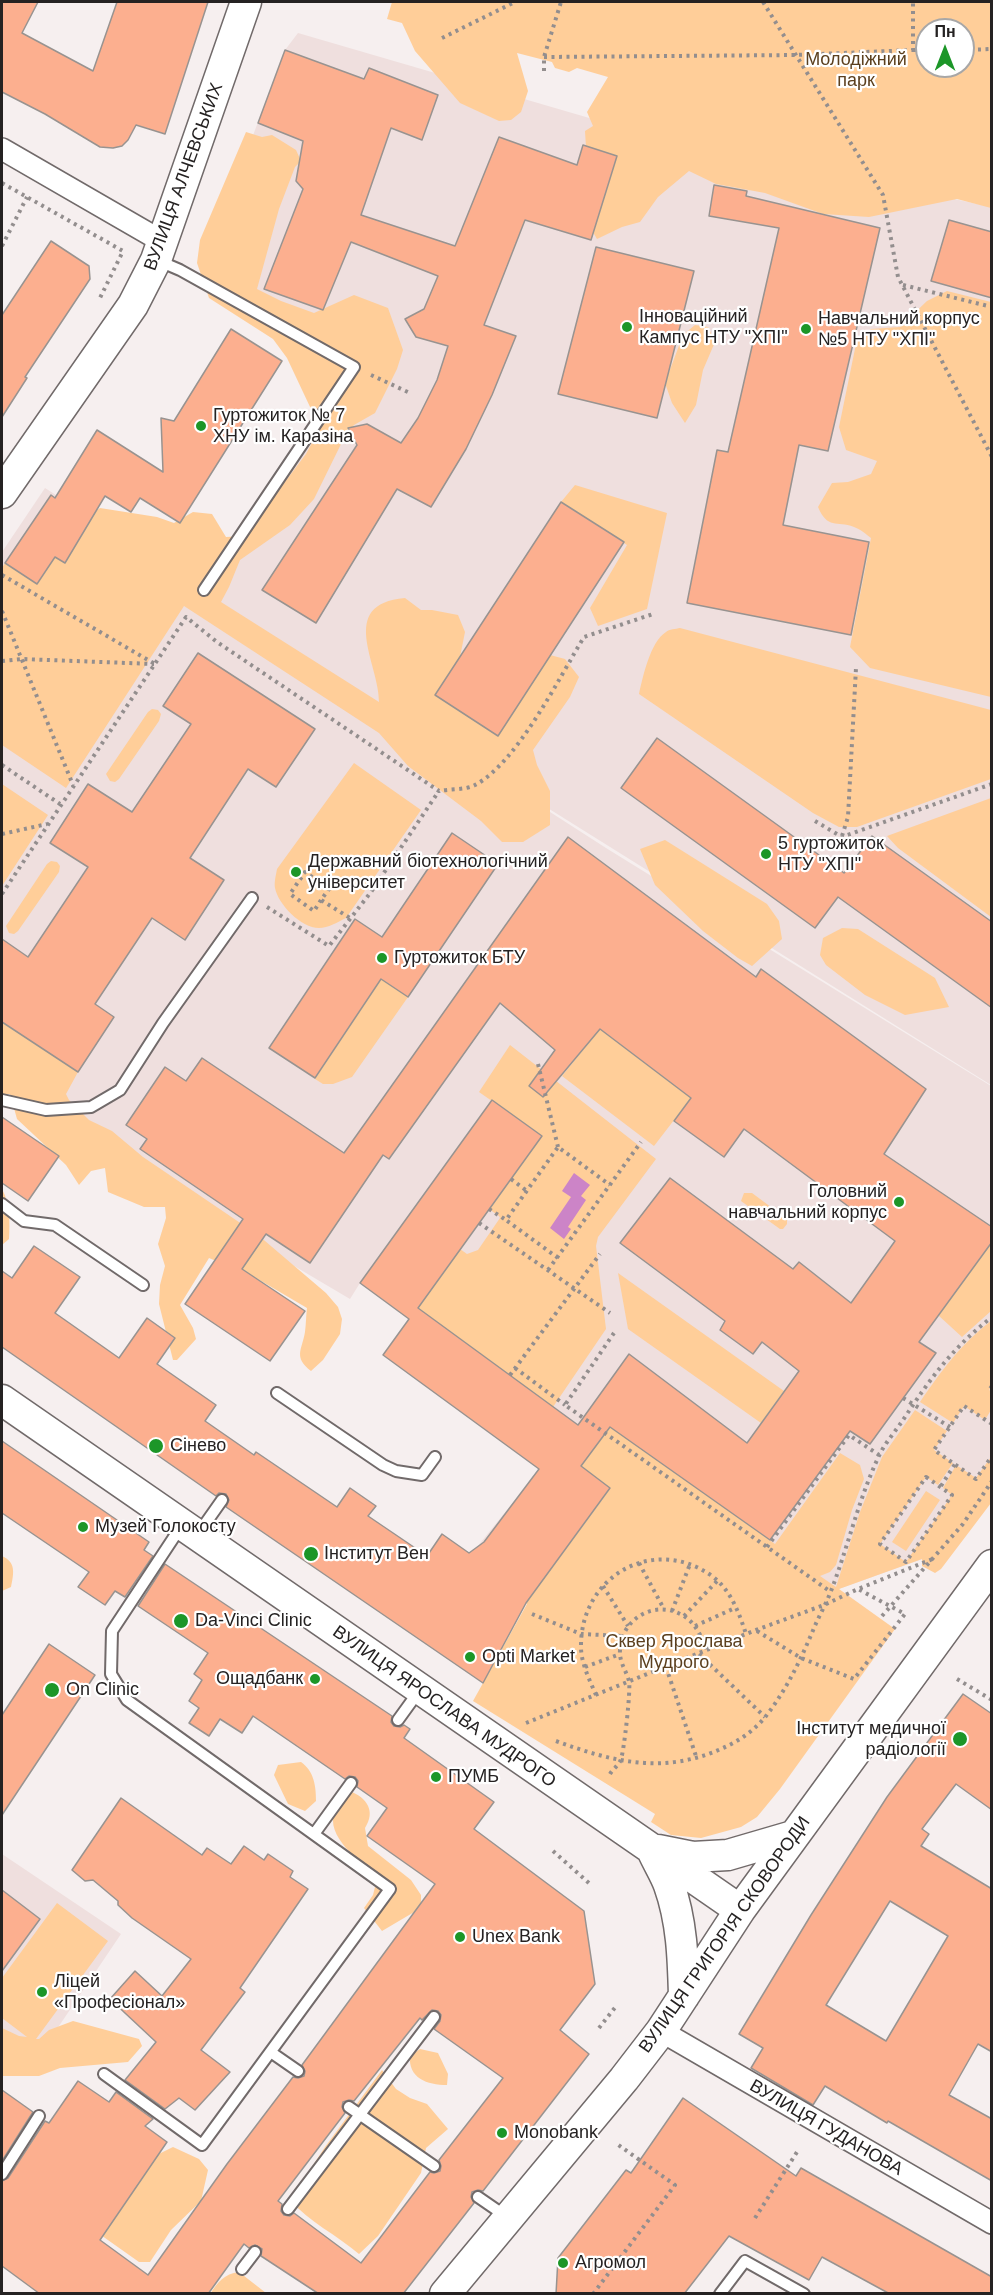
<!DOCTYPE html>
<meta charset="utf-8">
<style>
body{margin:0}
#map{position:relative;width:993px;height:2295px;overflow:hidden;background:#f6efef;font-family:Helvetica,sans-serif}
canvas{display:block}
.frame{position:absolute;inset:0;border:3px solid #252222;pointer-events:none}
.north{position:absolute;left:915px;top:18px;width:60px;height:60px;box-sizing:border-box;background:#fff;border:2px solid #a8a7a7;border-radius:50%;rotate:0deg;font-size:16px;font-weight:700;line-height:24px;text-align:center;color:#252222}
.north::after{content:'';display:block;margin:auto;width:21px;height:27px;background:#1c9628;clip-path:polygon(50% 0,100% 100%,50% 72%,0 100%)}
</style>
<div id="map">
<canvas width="993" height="2295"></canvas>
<div class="frame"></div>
<div class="north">Пн</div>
</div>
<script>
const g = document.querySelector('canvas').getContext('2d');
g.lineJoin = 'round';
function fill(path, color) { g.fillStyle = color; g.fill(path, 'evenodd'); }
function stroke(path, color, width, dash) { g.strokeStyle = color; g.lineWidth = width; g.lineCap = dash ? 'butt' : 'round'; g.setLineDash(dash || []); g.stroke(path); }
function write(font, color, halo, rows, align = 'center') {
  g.font = font + ' Helvetica,sans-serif'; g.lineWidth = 4.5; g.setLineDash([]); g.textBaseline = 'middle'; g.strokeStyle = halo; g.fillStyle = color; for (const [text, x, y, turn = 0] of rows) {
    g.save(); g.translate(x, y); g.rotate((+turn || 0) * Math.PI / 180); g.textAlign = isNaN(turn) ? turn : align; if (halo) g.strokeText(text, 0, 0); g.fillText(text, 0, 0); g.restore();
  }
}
fill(new Path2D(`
 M298 33 603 122 991 207V1085L418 727 606 848 991 1086V1465L931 1556 836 1590 537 1587 477 1547 531 1480 541 1488 550 1477 383 1355 409 1319 360 1283 350 1299 235 1231 2 1074V552L45 488 204 590 354 367 198 282 285 50Z
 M2 1854 121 1934 30 2069 2 2050Z`), '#efdfde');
fill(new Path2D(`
 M392 2H991V208L957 199 869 217 823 214 765 193 716 184 689 171 658 197 640 222 622 227 597 239 583 215 587 164 585 131 593 126 587 112 608 77 577 68 569 72 555 68 552 62 517 53 528 91 521 112 511 120 499 121 460 103 415 51 402 23 387 19ZM927 30H963V66H927Z
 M246 132 262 137 272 135 296 150 301 161 295 167 279 209 257 289 281 301 314 313 354 295 388 308 403 350 397 369 375 413 354 425 343 440 314 499 290 525 240 560 229 587 221 602 379 702C380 665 336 604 405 598L421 610H432L458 615 465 632 460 657 550 655 565 659 579 677 570 697 533 750 537 765 550 791V825L523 842H502L481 821 408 766 379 733 184 606 66 788 2 745V568L5 563 38 583 55 557 65 563 88 525 89 516 100 508 157 517 174 523 193 512 212 514 226 537 244 536 306 454 316 435 311 409 287 358 273 339 209 298 197 263 200 240Z
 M947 291 991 302V697L870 668 850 647 871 538C866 534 860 529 854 527 836 520 828 530 818 507L832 483 848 482 871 474 877 461 846 450 839 427 857 339 871 329 900 327 927 301Z
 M695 325 708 327 715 342 703 370 696 405 685 423 672 403 665 383 683 335Z
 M575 485 667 513 647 609 598 626 590 608 627 545 561 502Z
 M680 628 991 710V779L857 827H839L813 813 639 694C643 677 650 642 666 632 669 629 676 629 680 628Z
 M152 709 158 710 161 714 159 721 119 779 115 782 110 781 106 774 148 712Z
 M354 763 421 810 346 918C338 922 328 928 319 928 301 928 278 904 275 888 274 882 276 875 277 869Z
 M2 784 48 815 2 886Z
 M991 798H992L991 917 898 848 887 836Z
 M665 840 767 904 779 921 782 939 752 966 738 958 703 931 655 885 640 849Z
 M51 861 57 862 60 866 59 872 18 931 14 934 9 933 6 926 47 864Z
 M842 928 858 929 935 978 949 1007 905 1015 865 995 826 965 820 955 823 938Z
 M381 979 408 997 352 1077 333 1084H323L315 1079Z
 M2 1020 78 1072 66 1094 69 1100 89 1120 112 1131 143 1157 258 1235 326 1293 338 1307 342 1319 340 1334 323 1360 311 1371C293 1357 302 1350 305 1332 306 1324 306 1316 307 1308L256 1278 209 1258 180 1305 193 1328 196 1339 177 1360H173L159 1304 160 1285 165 1266 158 1244 166 1218 165 1207H144L108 1192 105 1168 91 1171 79 1185 66 1165 17 1119 10 1094H2Z
 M600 1029 691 1098 654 1146 562 1076Z
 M510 1045 656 1159 598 1237 596 1246 606 1329 553 1407 418 1308 460 1249 467 1254 478 1250 500 1218 499 1216 489 1209 542 1136 479 1092Z
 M2 1189C10 1203 10 1223 9 1239L2 1245Z
 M744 1193H752L787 1219V1224L783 1229H780L741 1201Z
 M991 1242V1311L962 1337 938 1315Z
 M618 1273 784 1391 761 1423 628 1329Z
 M991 1321 992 1386 989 1390 991 1391V1410L985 1420 964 1406 953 1423 920 1402C942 1370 960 1345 991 1321Z
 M915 1410 947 1431 934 1450 953 1463 938 1485 926 1477 880 1544 906 1562 952 1495 943 1488 956 1465 976 1478 991 1457V1503L941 1569 935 1573 922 1566V1559L839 1589 895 1629 780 1789 757 1817 741 1827 701 1838 671 1835 651 1822 655 1814 473 1701 527 1604 526 1603 607 1493 573 1468 603 1421 775 1544 840 1453 860 1465 864 1479 852 1510 836 1565 830 1572 820 1576 836 1587 860 1512 882 1457Z
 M926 1491 940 1500 906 1551 892 1542Z
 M2 1556C16 1562 14 1573 11 1587L2 1591Z
 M301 1762C314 1771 316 1786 316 1801L305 1811 288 1804 274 1775 278 1765Z
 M350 1791C367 1798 376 1811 365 1828L368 1846 411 1880 421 1895V1908L382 1931 364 1908 373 1895 378 1875C361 1863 324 1836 335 1811 338 1804 345 1797 350 1791Z
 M57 1903 108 1941 36 2039H39L49 2030 73 2021 139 2039 142 2046 128 2062 60 2068 39 2076H2V2028L19 2036 27 2037 2 2018V1978Z
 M420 2049 438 2053 448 2074 447 2085C427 2085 408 2078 410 2056Z
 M382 2070 396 2089 410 2098 427 2104 448 2129 426 2148 421 2173 378 2236 359 2254C337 2235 309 2222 290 2200L325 2147Z
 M173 2147 199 2159 208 2170 201 2201 171 2230 150 2262H139L57 2204Z
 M239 2272 266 2293 210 2294C218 2282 224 2274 239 2272Z`), '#ffce99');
fill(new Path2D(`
 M574 1173 590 1185 581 1196 586 1200 568 1227 571 1229 564 1239 550 1228 571 1197 562 1191Z`), '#cc84c7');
const building = new Path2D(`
 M2 2H38L22 33 93 71 117 2H208L165 134 136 125 128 140 122 146 113 148 100 147 45 114 2 92Z
 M285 50 364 79 369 68 438 95 422 140 391 128 361 215 455 246 499 137 577 165 583 145 617 156 591 240 525 220 484 325 516 336 492 395 466 449 431 507 397 489 316 623 262 590 357 445 348 428 367 424 401 443 418 418 437 380 448 346 416 337 405 319 424 309 438 276 351 242 323 310 264 289 303 189 296 181 303 141 258 123Z
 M714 185 747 191 746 196 880 228 828 451 799 445 783 525 869 542 851 635 687 603 717 450 728 452 779 228 709 216Z
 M949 220 992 232V298L931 281Z
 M51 241 89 266 90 279 25 377 27 378 2 417V315Z
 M596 247 694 271 657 418 558 394Z
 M231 329 282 361 180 523 140 498 131 512 105 496 65 563 55 557 37 584 5 563 51 495 55 498 97 430 163 472 161 418 174 421Z
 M561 502 624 542 498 736 435 695Z
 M198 653 315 729 276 787 248 769 190 858 224 880 185 940 152 918 95 1004 114 1017 78 1072 2 1022V939L28 957 88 867 50 843 88 784 132 812 191 724 163 706Z
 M657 738 844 873 872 836 992 922V1008L838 897 815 928 621 788Z
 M452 833 498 864 408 997 381 979 315 1078 269 1048 355 919 382 937Z
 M568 837 756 977 761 969 926 1089 884 1154 992 1227V1242L919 1342 936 1353 870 1444 850 1431 770 1540 610 1427 581 1466 610 1488 526 1603 483 1683 226 1507 229 1500 226 1494 219 1493 216 1496 2 1347V1271L12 1278 34 1246 80 1277 55 1313 119 1358 147 1318 175 1338 157 1364 216 1405 205 1421 254 1455 256 1452 337 1507 350 1488 376 1506 368 1516 427 1556 442 1534 469 1553 484 1542 539 1469 383 1355 409 1319 360 1283 492 1100 542 1136 418 1308 578 1425 629 1354 747 1443 799 1371 762 1342 753 1354 720 1330 725 1321 620 1243 670 1178 793 1269 799 1262 851 1303 895 1241 744 1129 724 1157 674 1121 691 1098 600 1029 543 1097 529 1086 555 1050 500 1003 389 1159 383 1155 310 1263 266 1234 242 1269 305 1311 270 1361 185 1304 243 1219 140 1149 147 1139 126 1125 165 1067 186 1081 202 1058 344 1153Z
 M2 1117 59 1156 28 1201 2 1183Z
 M2 1441 149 1542 144 1550 153 1556 125 1597 115 1591 105 1605 78 1587 89 1572 2 1513Z
 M165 1564 392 1716 391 1722 394 1726 400 1727 404 1725 410 1729 404 1738 494 1802 474 1829 584 1911 595 1984 560 2030 589 2054 483 2191 478 2190 472 2192 471 2197 474 2203 403 2294H319L261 2256 262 2249 255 2245 249 2248 244 2244 208 2294H40L2 2266V2181L8 2178 45 2121 49 2123 78 2081 109 2102 116 2092 153 2119 145 2126 167 2142 100 2240 148 2275 227 2164 293 2077 298 2078 304 2076 305 2071 302 2065 435 1884 367 1836 387 1808 357 1787 358 1781 355 1777 349 1776 345 1779 253 1716 242 1733 220 1719 209 1736 189 1723 199 1708 189 1701 202 1680 194 1674 208 1653 138 1606ZM432 2010 438 2011 441 2015 440 2021 434 2029 503 2078 439 2160 441 2166 440 2171 434 2173 430 2172 361 2263 294 2213 290 2216 284 2215 281 2211 282 2204 278 2201 345 2113 342 2107 343 2102 349 2100 354 2101 420 2018 422 2020Z
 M49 1644 95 1675 2 1815V1715Z
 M963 1694 992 1714V1810L956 1784 922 1829 929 1834 921 1846 992 1889V2052L978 2044 949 2095 992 2119V2181L888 2121 887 2123 825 2086 813 2105 751 2068 763 2048 739 2034 811 1915 887 1797ZM890 1901 948 1936 886 2041 826 2005Z
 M121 1798 202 1855 207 1848 231 1864 244 1846 264 1860 268 1854 293 1871 290 1877 308 1889 240 1988 245 1992 201 2050 230 2072 195 2110 179 2098 165 2109 125 2080 156 2042 110 1999 135 1971 162 1996 191 1959 132 1918 118 1905V1901L93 1880 85 1881 72 1870Z
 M2 1890 40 1919 2 1971Z
 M2 2090 33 2112 2 2161Z
 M683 2098 796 2176 801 2168 992 2277V2294H890L822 2257 809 2280 729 2236 684 2294H556L558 2258 626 2170 631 2173Z`);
fill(building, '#fcaf8f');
stroke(building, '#989390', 1.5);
const lane = new Path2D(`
 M159 261 180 270 354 367 204 590
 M2 1100 46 1110 91 1107 120 1090 163 1023 252 898
 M2 1204 24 1221 55 1225 143 1285
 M277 1393 383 1465 396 1471 422 1475 435 1457
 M198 1534 222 1500
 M398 1720 419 1691
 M314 1834 351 1783
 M272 2053 298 2071
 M104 2074 202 2145 390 1889 127 1700 111 1674 112 1631 182 1525
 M349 2107 434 2166
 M2 2174 39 2116
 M478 2197 507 2217
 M288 2209 434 2017
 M242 2269 255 2252
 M720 2294 745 2261 804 2294`);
const street = new Path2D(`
 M2 149 163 242
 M661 2031 992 2223`);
const secondary = new Path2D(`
 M2 493 133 305 156 260 246 2
 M2 1400 740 1910
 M658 1850 693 1857 728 1855 793 1836
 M653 1852C658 1863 665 1874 669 1885 682 1921 683 1959 684 1996
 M445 2294 624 2079 661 2031 740 1910 992 1565`);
stroke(lane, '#716a6a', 14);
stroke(street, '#716a6a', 24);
stroke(secondary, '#716a6a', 33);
stroke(new Path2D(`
 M763 2 883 195 898 277 992 457
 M442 38 515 2
 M913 50H927
 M963 50 992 49
 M544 57 796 55 913 50V2
 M544 71V57L561 2
 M2 183 123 251 100 298
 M2 246 27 197
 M903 285 992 307
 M371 375 410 393
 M2 575 155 664
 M2 611 73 785
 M2 661 22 659 154 664
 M2 765 60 804
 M815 821 842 837 992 784
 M2 834 47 824
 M842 836 848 817 856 668
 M2 894 186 617 217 642 439 791C449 789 466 790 475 785 517 763 559 678 584 637L653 614
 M321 900 314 911 290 894 305 872 329 889 321 900 350 918
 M267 907 329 946 371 892 439 791
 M538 1064 558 1147
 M511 1179 527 1191
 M489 1209 506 1220
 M479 1223 610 1313
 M558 1258 506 1220 558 1147 610 1185
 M548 1270 641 1142
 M614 1333 565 1405 831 1592
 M515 1368 565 1405
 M510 1375 600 1254
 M992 1386 989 1390 992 1391
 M903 1398 950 1427
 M992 1424 964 1406 934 1450 976 1479 992 1456
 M926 1477 952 1495 906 1562 880 1544Z
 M941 1486 955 1464
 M767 1547 849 1435 879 1455
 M639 1563 664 1609
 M603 1586 628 1626
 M672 1611 690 1564
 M532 1614 581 1634 623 1636
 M684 1616 717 1581
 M882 1616 963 1524 992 1481
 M695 1626 735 1608
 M757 1631 801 1658 854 1679 905 1614 858 1589
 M699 1654 765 1717
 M585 1667 620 1654
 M666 1667 697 1759
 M957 1679 992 1700
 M596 1695C590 1681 581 1663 581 1647 580 1577 653 1534 712 1576 731 1590 739 1613 746 1634
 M526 1723 756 1630 824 1605 858 1589 935 1558
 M556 1741C613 1762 664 1775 723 1748 739 1741 755 1730 766 1716 787 1689 801 1659 814 1628 819 1616 826 1604 831 1591 848 1547 858 1501 878 1458 884 1444 895 1432 903 1420 930 1379 952 1348 992 1317
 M610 1774C613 1769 620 1764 621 1759 624 1751 631 1689 629 1681 626 1670 619 1662 620 1650 621 1620 653 1600 680 1614 695 1621 701 1636 707 1650
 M553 1851 589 1883
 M599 2028 617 2005
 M755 2218 797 2152
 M593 2294 675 2185 617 2144`), '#938e8e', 4, [3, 4.5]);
stroke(lane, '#fff', 10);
stroke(street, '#fff', 21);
stroke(secondary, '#fff', 30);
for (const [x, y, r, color] of [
 [627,327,6,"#1c9628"],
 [806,329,6,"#1c9628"],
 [201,426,6,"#1c9628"],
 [766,854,6,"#1c9628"],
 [296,872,6,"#1c9628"],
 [382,958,6,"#1c9628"],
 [899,1202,6,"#1c9628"],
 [156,1446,8,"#1c9628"],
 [83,1527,6,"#1c9628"],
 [311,1554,8,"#1c9628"],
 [181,1621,8,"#1c9628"],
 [470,1657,6,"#1c9628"],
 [315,1679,6,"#1c9628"],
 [52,1690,8,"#1c9628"],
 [960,1739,8,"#1c9628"],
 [436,1777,6,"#1c9628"],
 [460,1937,6,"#1c9628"],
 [42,1992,6,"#1c9628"],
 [502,2133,6,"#1c9628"],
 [563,2263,6,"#1c9628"]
]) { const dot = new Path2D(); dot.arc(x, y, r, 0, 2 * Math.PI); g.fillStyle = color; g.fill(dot); stroke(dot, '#fff', 2); }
write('18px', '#5c401f', '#fff', [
 ["Молодіжний",856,60],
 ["парк",856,81],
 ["Сквер Ярослава",674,1642],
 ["Мудрого",674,1663]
]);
write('18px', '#252222', '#fff', [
 ["ВУЛИЦЯ АЛЧЕВСЬКИХ",184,177,-70],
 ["ВУЛИЦЯ ЯРОСЛАВА МУДРОГО",444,1707,35],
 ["ВУЛИЦЯ ГРИГОРІЯ СКОВОРОДИ",725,1935,-55],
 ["ВУЛИЦЯ ГУДАНОВА",826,2128,30]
]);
write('18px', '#252222', '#fff', [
 ["Інноваційний",639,317],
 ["Кампус НТУ \"ХПІ\"",639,338],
 ["Навчальний корпус",818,319],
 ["№5 НТУ \"ХПІ\"",818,340],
 ["Гуртожиток № 7",213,416],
 ["ХНУ ім. Каразіна",213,437],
 ["5 гуртожиток",778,844],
 ["НТУ \"ХПІ\"",778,865],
 ["Державний біотехнологічний",308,862],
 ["університет",308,883],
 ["Гуртожиток БТУ",394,958],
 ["Головний",887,1192,"right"],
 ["навчальний корпус",887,1213,"right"],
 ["Сінево",170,1446],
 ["Музей Голокосту",95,1527],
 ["Інститут Вен",324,1554],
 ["Da-Vinci Сlinic",195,1621],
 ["Opti Market",482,1657],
 ["Ощадбанк",303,1679,"right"],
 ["On Clinic",66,1690],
 ["Інститут медичної",946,1729,"right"],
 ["радіології",946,1750,"right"],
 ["ПУМБ",448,1777],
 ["Unex Bank",472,1937],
 ["Ліцей",54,1982],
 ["«Професіонал»",54,2003],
 ["Monobank",514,2133],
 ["Агромол",575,2263]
], 'left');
</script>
